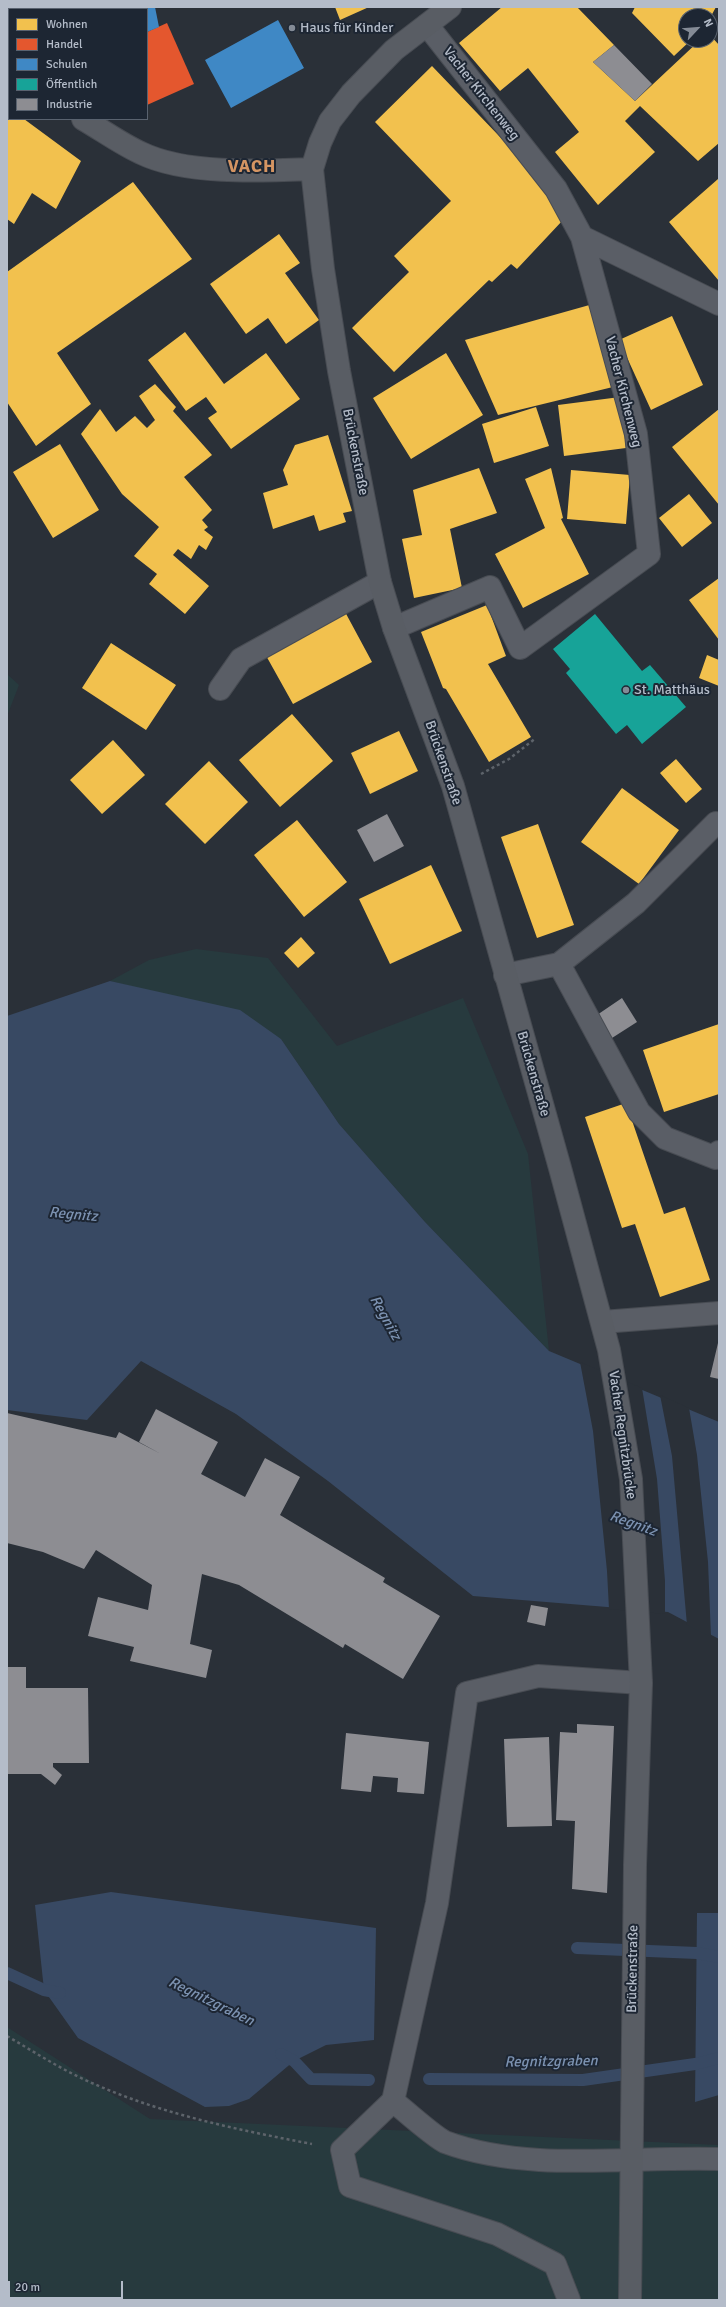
<!DOCTYPE html>
<meta charset="utf-8">
<style>
body{margin:0}
#map{position:relative;width:726px;height:2307px;overflow:hidden;background:#2a3038;font-family:Signika,sans-serif}
canvas{display:block}
.frame{position:absolute;inset:0;border:8px solid #b4bcc9;pointer-events:none}
.legend{position:absolute;left:8px;top:8px;width:140px;height:112px;box-sizing:border-box;background:#1d2633;border:1px solid #59626f;margin:0;padding:5px 7px;list-style:none;font-size:12px;color:#b4bcc9}
.legend li{display:flex;align-items:center;gap:8px;height:20px}
.legend b{width:20px;border:1px solid #59626f}
.north{position:absolute;left:678px;top:8px;width:40px;height:40px;box-sizing:border-box;background:#1d2633;border:1px solid #59626f;border-radius:50%;rotate:64deg;font-size:11px;font-weight:700;line-height:16px;text-align:center;color:#b4bcc9}
.north::after{content:'';display:block;margin:auto;width:14px;height:18px;background:#848b96;clip-path:polygon(50% 0,100% 100%,50% 72%,0 100%)}
.scale{position:absolute;left:8px;top:2281px;width:115px;height:18px;box-sizing:border-box;border:2px solid #b4bcc9;border-top:0;padding-left:5px;font-size:12px;line-height:14px;white-space:nowrap;color:#b4bcc9;-webkit-text-stroke:3px #1d2633;paint-order:stroke}
</style>
<div id="map">
<canvas width="726" height="2307"></canvas>
<div class="frame"></div>
<ul class="legend">
<li><b style="height:11px;background:#f2c14e"></b>Wohnen</li>
<li><b style="height:11px;background:#e4572e"></b>Handel</li>
<li><b style="height:11px;background:#3f88c5"></b>Schulen</li>
<li><b style="height:11px;background:#17a398"></b>Öffentlich</li>
<li><b style="height:11px;background:#8d8d92"></b>Industrie</li>
</ul>
<div class="north">N</div>
<div class="scale">20 m</div>
</div>
<script>
const g = document.querySelector('canvas').getContext('2d');
g.lineJoin = 'round';
function fill(path, color) { g.fillStyle = color; g.fill(path, 'evenodd'); }
function stroke(path, color, width, dash) { g.strokeStyle = color; g.lineWidth = width; g.lineCap = dash ? 'butt' : 'round'; g.setLineDash(dash || []); g.stroke(path); }
function write(font, color, halo, rows, align = 'center') {
  g.font = font + ' Signika,sans-serif'; g.lineWidth = 4; g.setLineDash([]); g.textBaseline = 'middle'; g.strokeStyle = halo; g.fillStyle = color; for (const [text, x, y, turn = 0] of rows) {
    g.save(); g.translate(x, y); g.rotate((+turn || 0) * Math.PI / 180); g.textAlign = isNaN(turn) ? turn : align; if (halo) g.strokeText(text, 0, 0); g.fillText(text, 0, 0); g.restore();
  }
}
fill(new Path2D(`
 M7 674 19 685 7 716Z
 M196 949 268 958 337 1046 463 998 528 1154 549 1351 425 1222 339 1124 281 1039 170 996 110 981 149 960Z
 M7 2027 150 2119 719 2145V2300H7Z`), '#273a3e');
fill(new Path2D(`
 M110 981 240 1010 281 1039 339 1124 425 1222 549 1351 719 1422V1639L668 1612 473 1596 328 1481 236 1414 141 1361 87 1420 7 1410V1016Z
 M111 1892 376 1928 374 2040 326 2045 294 2061 249 2099 229 2106 205 2107 78 2038 44 1990 35 1905Z
 M697 1913H719V2095L695 2102Z`), '#384963');
fill(new Path2D(`
 M580 1362 642 1388 657 1479 665 1581V1614L609 1609 607 1571 593 1431Z
 M660 1395 689 1408 697 1455 708 1562 711 1637 687 1625 672 1456Z`), '#2a3038');
fill(new Path2D(`
 M335 7H369L340 20Z
 M502 7H577L614 45 593 62 635 101 700 40H710V35L719 45V143L698 161 640 106 625 121 655 152 598 205 555 152 579 132 528 68 500 91 459 43Z
 M635 7H716L710 18V16H686V40H691L674 56 632 13Z
 M432 66 524 162 563 220 517 269 511 264 492 282 489 280 394 372 352 328 409 272 394 256 451 201 375 122Z
 M7 106 9 108V119H24L81 161 56 209 32 193 14 224 7 219Z
 M718 179 719 180V281L669 222Z
 M133 182 192 259 57 353 91 404 36 446 7 402V272Z
 M279 234 300 263 285 273 319 320 286 344 268 318 246 334 210 284Z
 M593 304 617 386 498 415 465 340Z
 M672 316 703 385 651 410 619 340Z
 M185 332 224 384 266 353 300 399 231 449 208 418 217 412 206 397 186 411 148 360Z
 M446 353 483 415 411 459 373 398Z
 M155 384 176 407 173 411 212 455 184 477 212 510 202 520 208 527 204 530 213 537 206 550 199 545 191 559 178 549 173 555 209 586 185 614 149 584 157 574 134 556 159 527 122 494 81 434 100 409 116 432 135 416 147 428 155 420 139 396Z
 M620 397 626 448 564 456 558 405Z
 M536 407 549 446 494 463 482 424Z
 M719 409V505L672 447Z
 M328 435 352 511 343 513 346 522 319 531 314 515 273 529 263 493 288 485 283 470 295 445Z
 M60 444 99 510 53 538 13 472Z
 M479 468 497 513 450 529 462 588 414 598 402 539 422 535 413 490Z
 M551 468 563 518 561 519 589 574 523 608 495 554 545 528 525 479Z
 M571 470 630 475 626 524 567 519Z
 M689 494 712 523 682 547 659 518Z
 M719 578V640L689 600Z
 M487 605 506 656 488 664 531 737 489 762 446 689 443 688 421 632Z
 M344 610 372 662 293 704 264 652Z
 M111 643 176 685 146 730 82 688Z
 M707 655 719 660V686L699 678Z
 M292 714 333 761 280 807 239 760Z
 M399 731 418 771 370 794 351 753Z
 M113 740 145 775 102 814 70 780Z
 M676 759 702 789 686 803 660 773Z
 M209 761 248 802 205 844 165 804Z
 M622 788 679 830 639 884 581 842Z
 M297 820 347 882 304 917 254 855Z
 M538 824 574 925 537 938 501 837Z
 M431 865 462 931 390 964 359 899Z
 M301 937 315 953 298 968 284 953Z
 M719 1024V1094L664 1112 643 1050Z
 M626 1103 664 1214 685 1207 710 1280 660 1297 635 1224 622 1228 585 1117Z`), '#f2c14e');
fill(new Path2D(`
 M167 23 194 84 147 105V32Z`), '#e4572e');
fill(new Path2D(`
 M103 7H155L159 27 147 32V9H99Z
 M278 20 304 68 231 108 205 60Z`), '#3f88c5');
fill(new Path2D(`
 M595 614 642 671 650 665 686 707 642 744 627 725 616 734 566 673 570 669 553 649Z`), '#17a398');
fill(new Path2D(`
 M614 45 652 84 635 101 593 62Z
 M387 814 404 846 374 862 357 830Z
 M622 998 637 1022 612 1038 597 1015Z
 M718 1343H719V1379L710 1377Z
 M156 1409 218 1442 201 1474 245 1497 265 1458 300 1477 280 1515 385 1578 383 1582 440 1616 403 1679 345 1644 343 1648 239 1585 202 1574 190 1644 212 1650 206 1678 130 1661 134 1647 88 1636 98 1597 148 1610 152 1585 96 1550 84 1569 43 1552 7 1543V1413L116 1438 119 1432 161 1454 139 1442Z
 M531 1605 548 1608 545 1626 527 1622Z
 M7 1667H26V1688H88L89 1763H53V1767L62 1775 55 1785 41 1774H7Z
 M577 1724 614 1726 607 1893 572 1889 575 1821 556 1820 560 1732 577 1733Z
 M346 1733 429 1742 424 1794 397 1792 398 1778 373 1776 371 1792 341 1789Z
 M549 1737 552 1826 507 1827 504 1739Z`), '#8d8d92');
stroke(new Path2D(`
 M577 1948 697 1953 719 1957
 M7 1973 44 1990 60 1993
 M281 2054 294 2061 311 2079 369 2080
 M429 2079 583 2080 695 2064 719 2058`), '#384963', 12);
const lane = new Path2D(`
 M582 237 719 304
 M394 628 490 587 520 648 649 554 636 434 582 237 556 189 427 25
 M220 689 241 659 380 582
 M559 964 639 1112 665 1138 716 1158 719 1152
 M505 975 559 964 636 903 716 823
 M641 1683 538 1676 467 1693 437 1903 393 2101C404 2110 434 2137 445 2142 528 2173 632 2156 719 2159
 M393 2101 342 2150 350 2186 497 2234 555 2264 569 2300`);
const street = new Path2D(`
 M602 1322 719 1313`);
const secondary = new Path2D(`
 M450 7 394 50 351 94 330 121 320 143 312 169 323 269 339 371 380 582 394 628 453 786 560 1168 609 1350 631 1479 641 1683 635 1865 630 2300
 M7 73 9 74
 M83 119C102 130 121 144 141 153 186 175 262 171 312 169`);
stroke(lane, '#484c53', 24);
stroke(street, '#484c53', 24);
stroke(secondary, '#484c53', 24);
stroke(new Path2D(`
 M481 774 509 759 536 738
 M7 2036C31 2050 54 2065 79 2077 152 2112 233 2129 312 2144`), '#5d636a', 2.5, [3, 3]);
stroke(lane, '#5a5e66', 22);
stroke(street, '#5a5e66', 22);
stroke(secondary, '#595d64', 22);
for (const [x, y, r, color] of [
 [292,28,4,"#848b96"],
 [626,690,4,"#848b96"]
]) { const dot = new Path2D(); dot.arc(x, y, r, 0, 2 * Math.PI); g.fillStyle = color; g.fill(dot); stroke(dot, '#1d2633', 1.5); }
write('14px', '#b4bcc9', '#1d2633', [
 ["Haus für Kinder",300,28],
 ["St. Matthäus",634,690]
], 'left');
write('14px', '#b4bcc9', '#1d2633', [
 ["Vacher Kirchenweg",481,94,52],
 ["Vacher Kirchenweg",623,392,76],
 ["Brückenstraße",355,452,79],
 ["Brückenstraße",443,763,71],
 ["Brückenstraße",533,1074,74],
 ["Vacher Regnitzbrücke",622,1435,82],
 ["Brückenstraße",633,1969,-89]
]);
write('italic 15px', '#7c92b1', '#1d2633', [
 ["Regnitz",73,1215,5],
 ["Regnitz",385,1318,61],
 ["Regnitz",633,1524,20],
 ["Regnitzgraben",211,2002,26],
 ["Regnitzgraben",551,2062,-1]
]);
g.letterSpacing = '1px';
write('bold 18px', '#d59563', '#1d2633', [
 ["VACH",252,167]
]);
g.letterSpacing = '0px';
</script>
